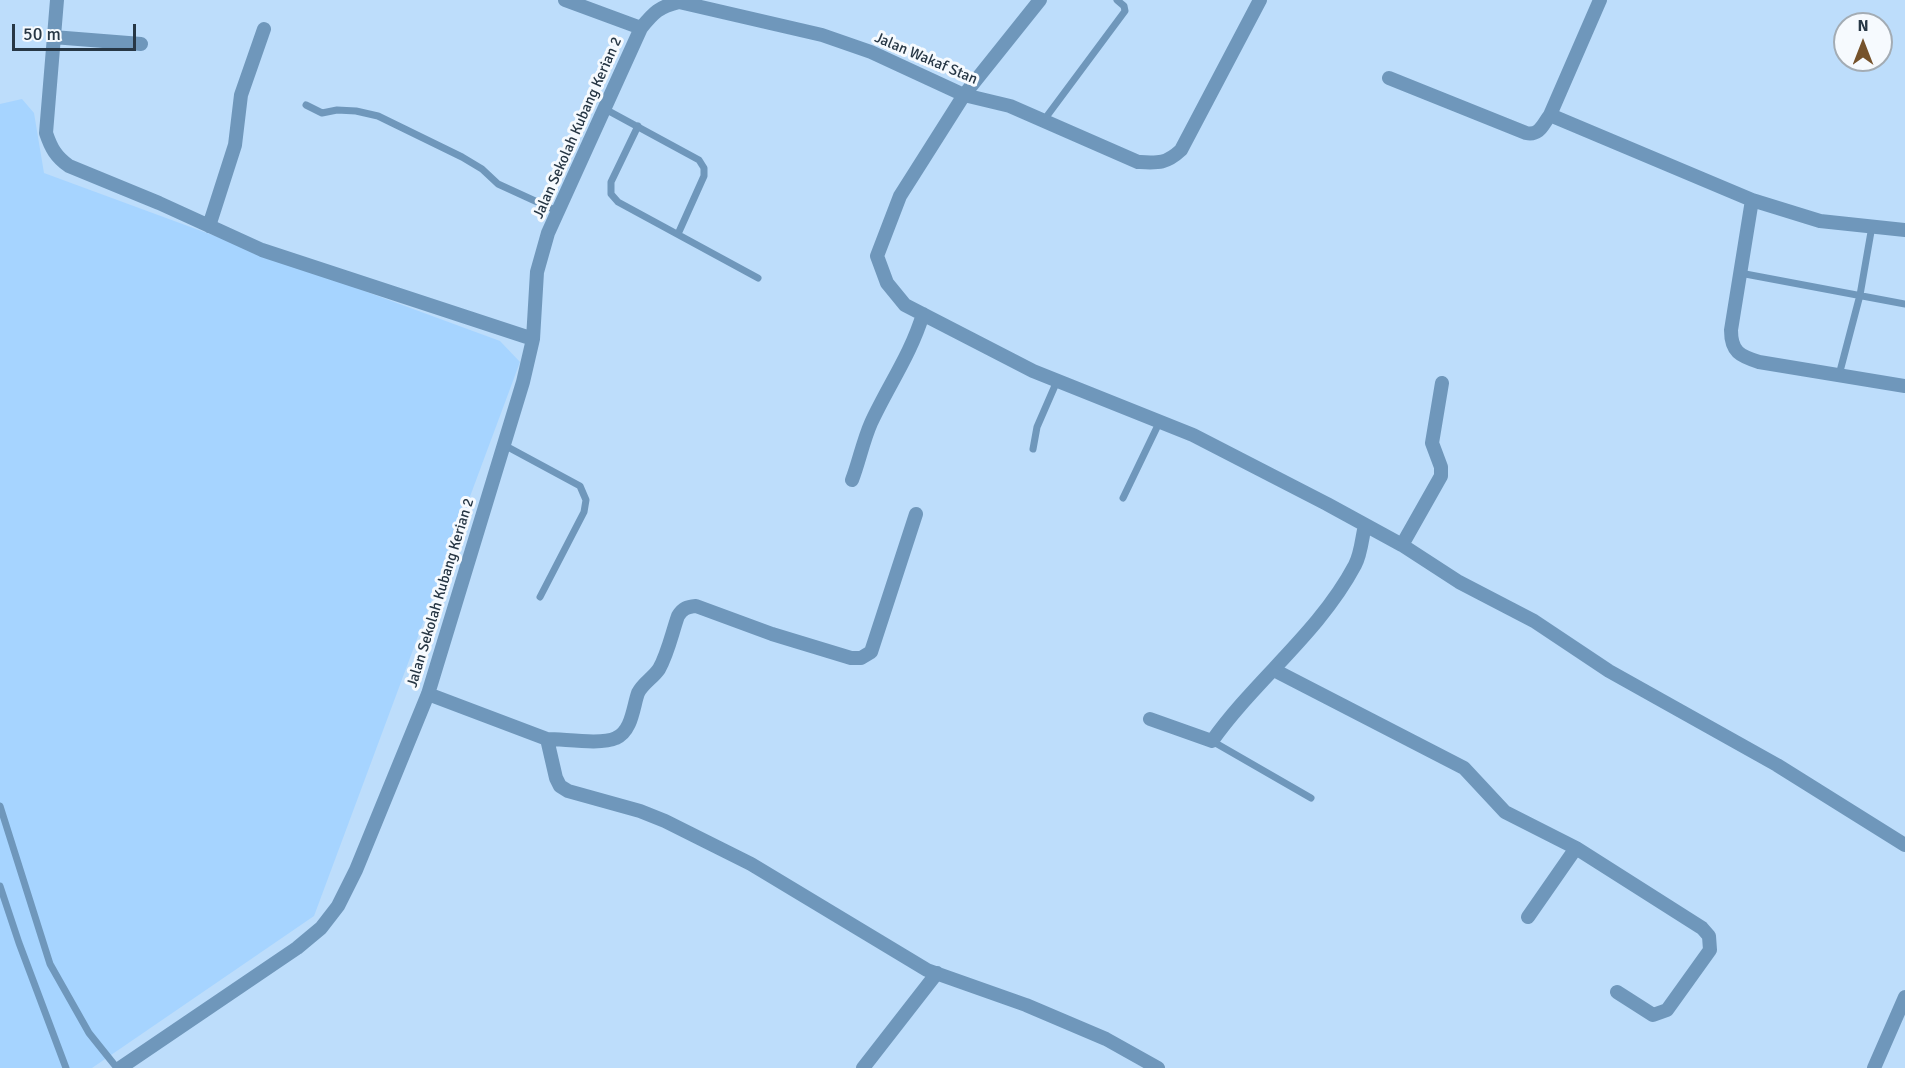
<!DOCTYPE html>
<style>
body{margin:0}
#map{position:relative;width:1905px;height:1068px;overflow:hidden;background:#bdddfb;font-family:Signika,sans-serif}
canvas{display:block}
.north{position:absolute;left:1833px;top:12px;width:60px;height:60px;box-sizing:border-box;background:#f6fafe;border:2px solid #a3acb4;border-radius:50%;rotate:0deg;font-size:16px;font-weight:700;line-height:24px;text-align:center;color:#273745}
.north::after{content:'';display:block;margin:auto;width:21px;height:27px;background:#75522b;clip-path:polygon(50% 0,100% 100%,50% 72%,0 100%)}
.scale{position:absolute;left:12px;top:24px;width:124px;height:27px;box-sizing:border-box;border:3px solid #273745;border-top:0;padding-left:8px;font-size:18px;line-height:21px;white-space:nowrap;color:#273745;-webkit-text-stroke:4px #f6fafe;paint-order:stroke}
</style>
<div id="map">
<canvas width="1905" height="1068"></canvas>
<div class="north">N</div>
<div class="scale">50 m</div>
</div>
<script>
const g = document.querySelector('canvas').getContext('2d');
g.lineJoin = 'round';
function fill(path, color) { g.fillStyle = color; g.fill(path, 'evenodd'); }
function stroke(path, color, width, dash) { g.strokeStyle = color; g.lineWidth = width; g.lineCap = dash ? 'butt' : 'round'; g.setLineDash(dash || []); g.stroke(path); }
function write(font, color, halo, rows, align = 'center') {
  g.font = font + ' Signika,sans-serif'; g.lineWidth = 6; g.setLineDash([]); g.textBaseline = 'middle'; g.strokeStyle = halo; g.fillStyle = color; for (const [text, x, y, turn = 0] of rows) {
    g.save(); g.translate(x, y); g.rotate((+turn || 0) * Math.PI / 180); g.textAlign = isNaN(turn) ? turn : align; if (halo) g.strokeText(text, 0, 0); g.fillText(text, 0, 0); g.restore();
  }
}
fill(new Path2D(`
 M22 99 34 113 44 173 500 341 520 362 314 916 92 1068H0V104Z`), '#a6d4ff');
stroke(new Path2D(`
 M306 105 322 113 337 110 356 111 378 116 462 157 482 169 498 184 557 211
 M605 109 699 160 704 168V176L678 234
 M1044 120 1125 11 1124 6 1117 0
 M638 126 611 182V194L618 202 758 278
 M1740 273 1905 304
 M1839 375 1860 295 1872 226
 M504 445 580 486 586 500 584 512 540 597
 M1033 449 1037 427 1057 381
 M1123 498 1159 423
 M1212 741 1311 798
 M0 806 50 964 89 1033 117 1068
 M0 886 19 943 66 1068`), '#6f97bb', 7);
stroke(new Path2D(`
 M57 0 46 133C51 148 56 157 69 166L159 203 262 250 533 339
 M565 0 641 28
 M1040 0 964 95 900 196 877 256 887 283 905 305 1033 371 1193 435 1327 504 1402 545 1459 582 1534 621 1609 671 1777 765 1905 845
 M53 37 141 44
 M1389 78 1526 133C1540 136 1543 124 1550 115L1752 200 1820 221 1905 230
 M1550 115 1600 0
 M1752 200 1731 330C1731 352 1740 356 1759 362L1905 386
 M209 226 235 145 241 95 264 29
 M852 480C859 462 863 441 871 423 888 386 911 354 923 314
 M1402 545 1441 476V467L1432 443 1442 383
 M1274 670 1464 768 1505 812 1576 848 1702 928 1709 936 1710 950 1667 1010 1653 1015 1617 992
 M428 694 547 739 556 778 560 786 568 791 640 811 665 821 751 864 927 970 1026 1005 1106 1039 1158 1068
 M1150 719 1212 741C1255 680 1319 633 1355 565 1361 554 1362 538 1365 525
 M547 739C565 739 601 745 616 738 632 731 633 707 638 693 643 683 653 678 659 669 668 653 672 633 678 616 683 608 687 607 696 606L772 634 851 658H861L871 652 916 514
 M1528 917 1576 848
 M120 1068 297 948 321 928 338 906 356 870 428 694 523 382 533 339 537 272 548 233 641 28C654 12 659 7 679 2L822 35 871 52 964 95 1010 106 1138 162C1158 163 1166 164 1181 150L1260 0
 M863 1068 937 973
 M1874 1068 1905 997`), '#6f97bb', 14);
write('15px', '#273745', '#f6fafe', [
 ["Jalan Wakaf Stan",926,59,23],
 ["Jalan Sekolah Kubang Kerian 2",578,128,-66],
 ["Jalan Sekolah Kubang Kerian 2",441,593,-73]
]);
</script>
